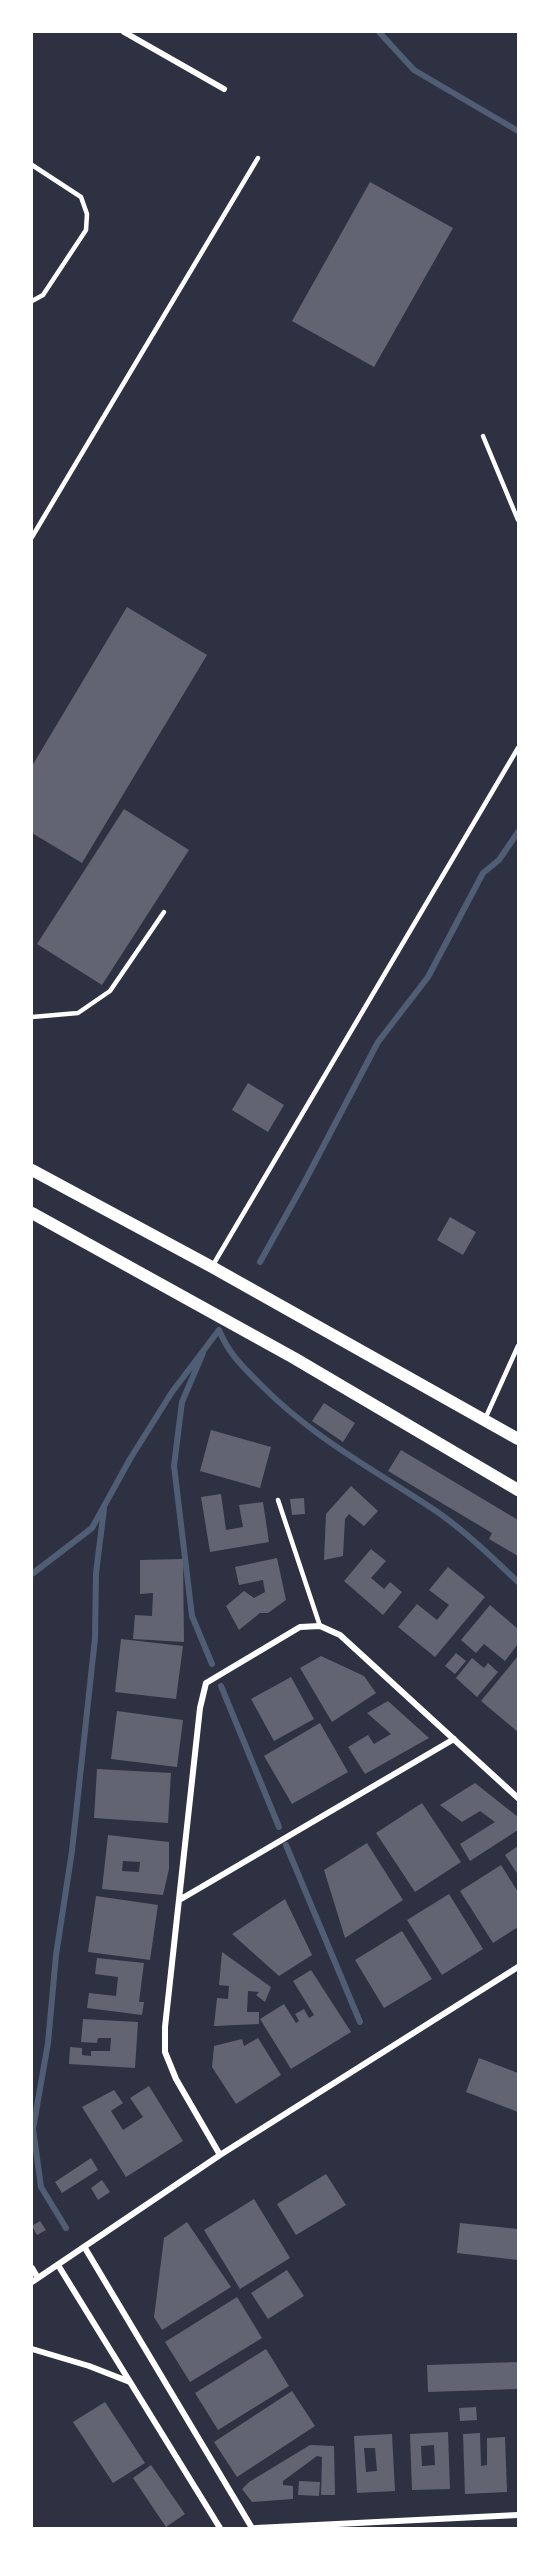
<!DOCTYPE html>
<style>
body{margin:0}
#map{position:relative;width:550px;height:2560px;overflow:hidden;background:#2d3142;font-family:Helvetica,sans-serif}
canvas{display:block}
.frame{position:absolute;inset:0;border:33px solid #fff;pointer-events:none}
</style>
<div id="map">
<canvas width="550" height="2560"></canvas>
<div class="frame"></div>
</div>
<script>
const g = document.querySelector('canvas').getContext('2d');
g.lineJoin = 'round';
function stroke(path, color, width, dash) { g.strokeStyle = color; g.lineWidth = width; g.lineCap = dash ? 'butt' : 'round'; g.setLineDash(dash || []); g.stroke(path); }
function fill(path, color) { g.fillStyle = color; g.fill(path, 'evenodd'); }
stroke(new Path2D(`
 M379 32 414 70 518 131
 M260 1262 304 1183 378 1042 428 977 483 873 499 860 518 832
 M219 1330C229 1354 241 1365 259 1383 314 1439 372 1468 436 1511 465 1531 493 1558 518 1582
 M203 1353 182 1402 174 1466 192 1616 212 1664
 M32 1574 92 1528 130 1459 172 1392 219 1330
 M221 1686 279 1827
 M286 1845 360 2022
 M66 2228 41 2187 33 2129 48 2043 56 1955 72 1851 95 1638 96 1573 104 1509`), '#4f5d75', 6);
fill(new Path2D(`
 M370 182 453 228 374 367 292 321Z
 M127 607 207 655 82 863 32 833V766Z
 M124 809 189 850 102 985 37 944Z
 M248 1083 284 1105 268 1132 232 1110Z
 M450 1217 476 1232 463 1255 437 1240Z
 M324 1403 355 1423 343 1442 312 1421Z
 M211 1430 271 1447 260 1488 200 1471Z
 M401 1450 518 1520V1556L489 1539 492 1533 388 1471Z
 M351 1486 378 1511 364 1526 349 1514 345 1519 343 1556 324 1560 326 1514Z
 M221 1494 226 1530 243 1527 239 1505 263 1502 269 1542 210 1552 201 1497Z
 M304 1498 305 1514 292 1515 290 1499Z
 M371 1549 386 1561 371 1578 384 1589 390 1582 402 1592 383 1615 344 1581Z
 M277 1558 286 1600 268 1613H260L239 1630 226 1606 244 1591 254 1598 265 1592 263 1580 239 1585 235 1567Z
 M183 1559 184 1642 133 1639 135 1615 152 1616 153 1593 140 1594V1560Z
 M448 1567 485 1597 435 1657 398 1627 417 1604 437 1620 449 1605 429 1590Z
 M490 1605 518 1629V1644L505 1661 484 1644 476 1653 461 1640Z
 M121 1639 183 1646 176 1699 115 1692Z
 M456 1653 466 1661 455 1674 445 1666Z
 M321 1656 364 1676 376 1693 332 1722 300 1668Z
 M518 1656V1732L481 1701Z
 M472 1658 484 1668 488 1663 498 1672 477 1697 456 1678Z
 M291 1677 314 1719 274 1741 251 1699Z
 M388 1701 429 1738 365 1774 348 1747 368 1735 374 1744 391 1734 367 1713Z
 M117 1711 183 1720 177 1767 111 1759Z
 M320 1723 348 1772 292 1804 264 1756Z
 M97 1769 171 1773 168 1823 94 1818Z
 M475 1783 518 1817V1830L470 1861 460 1844 495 1822 480 1811 462 1822 440 1805Z
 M422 1803 461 1862 415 1892 376 1833Z
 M108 1835 169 1842V1869L163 1895 102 1889ZM123 1861 140 1862 139 1872 122 1871Z
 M367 1843 403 1900 345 1938 324 1870Z
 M518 1846V1875L505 1855Z
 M501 1865 518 1892V1927L493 1943 460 1891Z
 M449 1894 483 1949 442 1975 407 1920Z
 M96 1896 158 1905 150 1960 88 1952Z
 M285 1899 312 1955 279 1976 232 1934Z
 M402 1931 432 1979 384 2008 355 1960Z
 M222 1952 271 1987 265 2002 256 1995 259 1992 248 1991 247 2012H259V2024L214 2026 217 1998 228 1999 229 1986 219 1985Z
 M97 1958 144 1963 139 2002H144L142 2015 87 2008 89 1993 116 1996 118 1977 95 1974Z
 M311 1970 351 2032 291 2069 260 2019 284 2004 296 2023 299 2021 295 2014 304 2009 309 2018 314 2015 293 1981Z
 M83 2019 138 2022 135 2068 69 2064 70 2047 82 2048V2055L91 2056V2051H110L111 2038H98L97 2043 81 2042Z
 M258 2038 281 2075 236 2104 212 2067 214 2046 242 2039 244 2046Z
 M479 2058 518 2073V2112L466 2092Z
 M149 2086 183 2141 126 2177 82 2107 114 2090 123 2103 111 2111 123 2130 143 2117 130 2098Z
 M91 2158 98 2170 62 2193 55 2182Z
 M326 2174 346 2205 296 2235 277 2204Z
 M102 2180 110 2192 98 2200 91 2188Z
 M254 2199 290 2258 240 2289 204 2230Z
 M40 2221 46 2230 37 2235 32 2226Z
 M187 2222 231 2287 162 2330 154 2317 164 2238Z
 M460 2223 518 2229V2260L457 2253Z
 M287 2270 304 2296 268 2319 251 2293Z
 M237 2297 262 2338 190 2382 165 2342Z
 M266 2349 289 2386 218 2430 195 2393Z
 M518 2362V2389L428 2392 427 2365Z
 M292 2391 315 2426 237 2477 214 2442Z
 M105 2402 145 2463 113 2483 73 2422Z
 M476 2407 477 2420 460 2421 459 2408Z
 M448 2432 450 2489 412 2490 410 2434ZM434 2445 435 2465 422 2466 421 2446Z
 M480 2433 481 2466 487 2465V2438L505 2437 507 2492 465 2494 463 2434Z
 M392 2434 395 2491 357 2493 354 2436ZM364 2448H375L377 2471 366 2472Z
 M310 2445 334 2446 335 2495H321L322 2457 317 2456 283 2481V2485L293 2486V2499L252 2502 242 2489 249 2482Z
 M151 2465 185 2514 166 2527 133 2478Z
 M299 2481 320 2482 319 2496 298 2495Z`), '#626471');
stroke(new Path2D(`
 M32 165 81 197 87 214 86 230 43 295 32 301
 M483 436 518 520
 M32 537 258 158
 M32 1017 78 1013 110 991 164 912
 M213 1265 518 748
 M485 1419 518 1346
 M278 1500 320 1626`), '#fff', 4.5);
stroke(new Path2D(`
 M124 32 224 89
 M181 1899 454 1739
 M220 2155 176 2079 165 2052V2027L200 1708 206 1683 300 1627 320 1626 340 1635 518 1798
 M85 2248 252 2528
 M58 2265 220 2528
 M32 2268 38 2278
 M32 2282 220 2155 518 1967
 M32 2349 89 2366 130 2382
 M256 2528 518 2515`), '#fff', 6);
stroke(new Path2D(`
 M32 1170 212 1267 518 1439
 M32 1213 294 1358 518 1490`), '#fff', 12);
</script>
